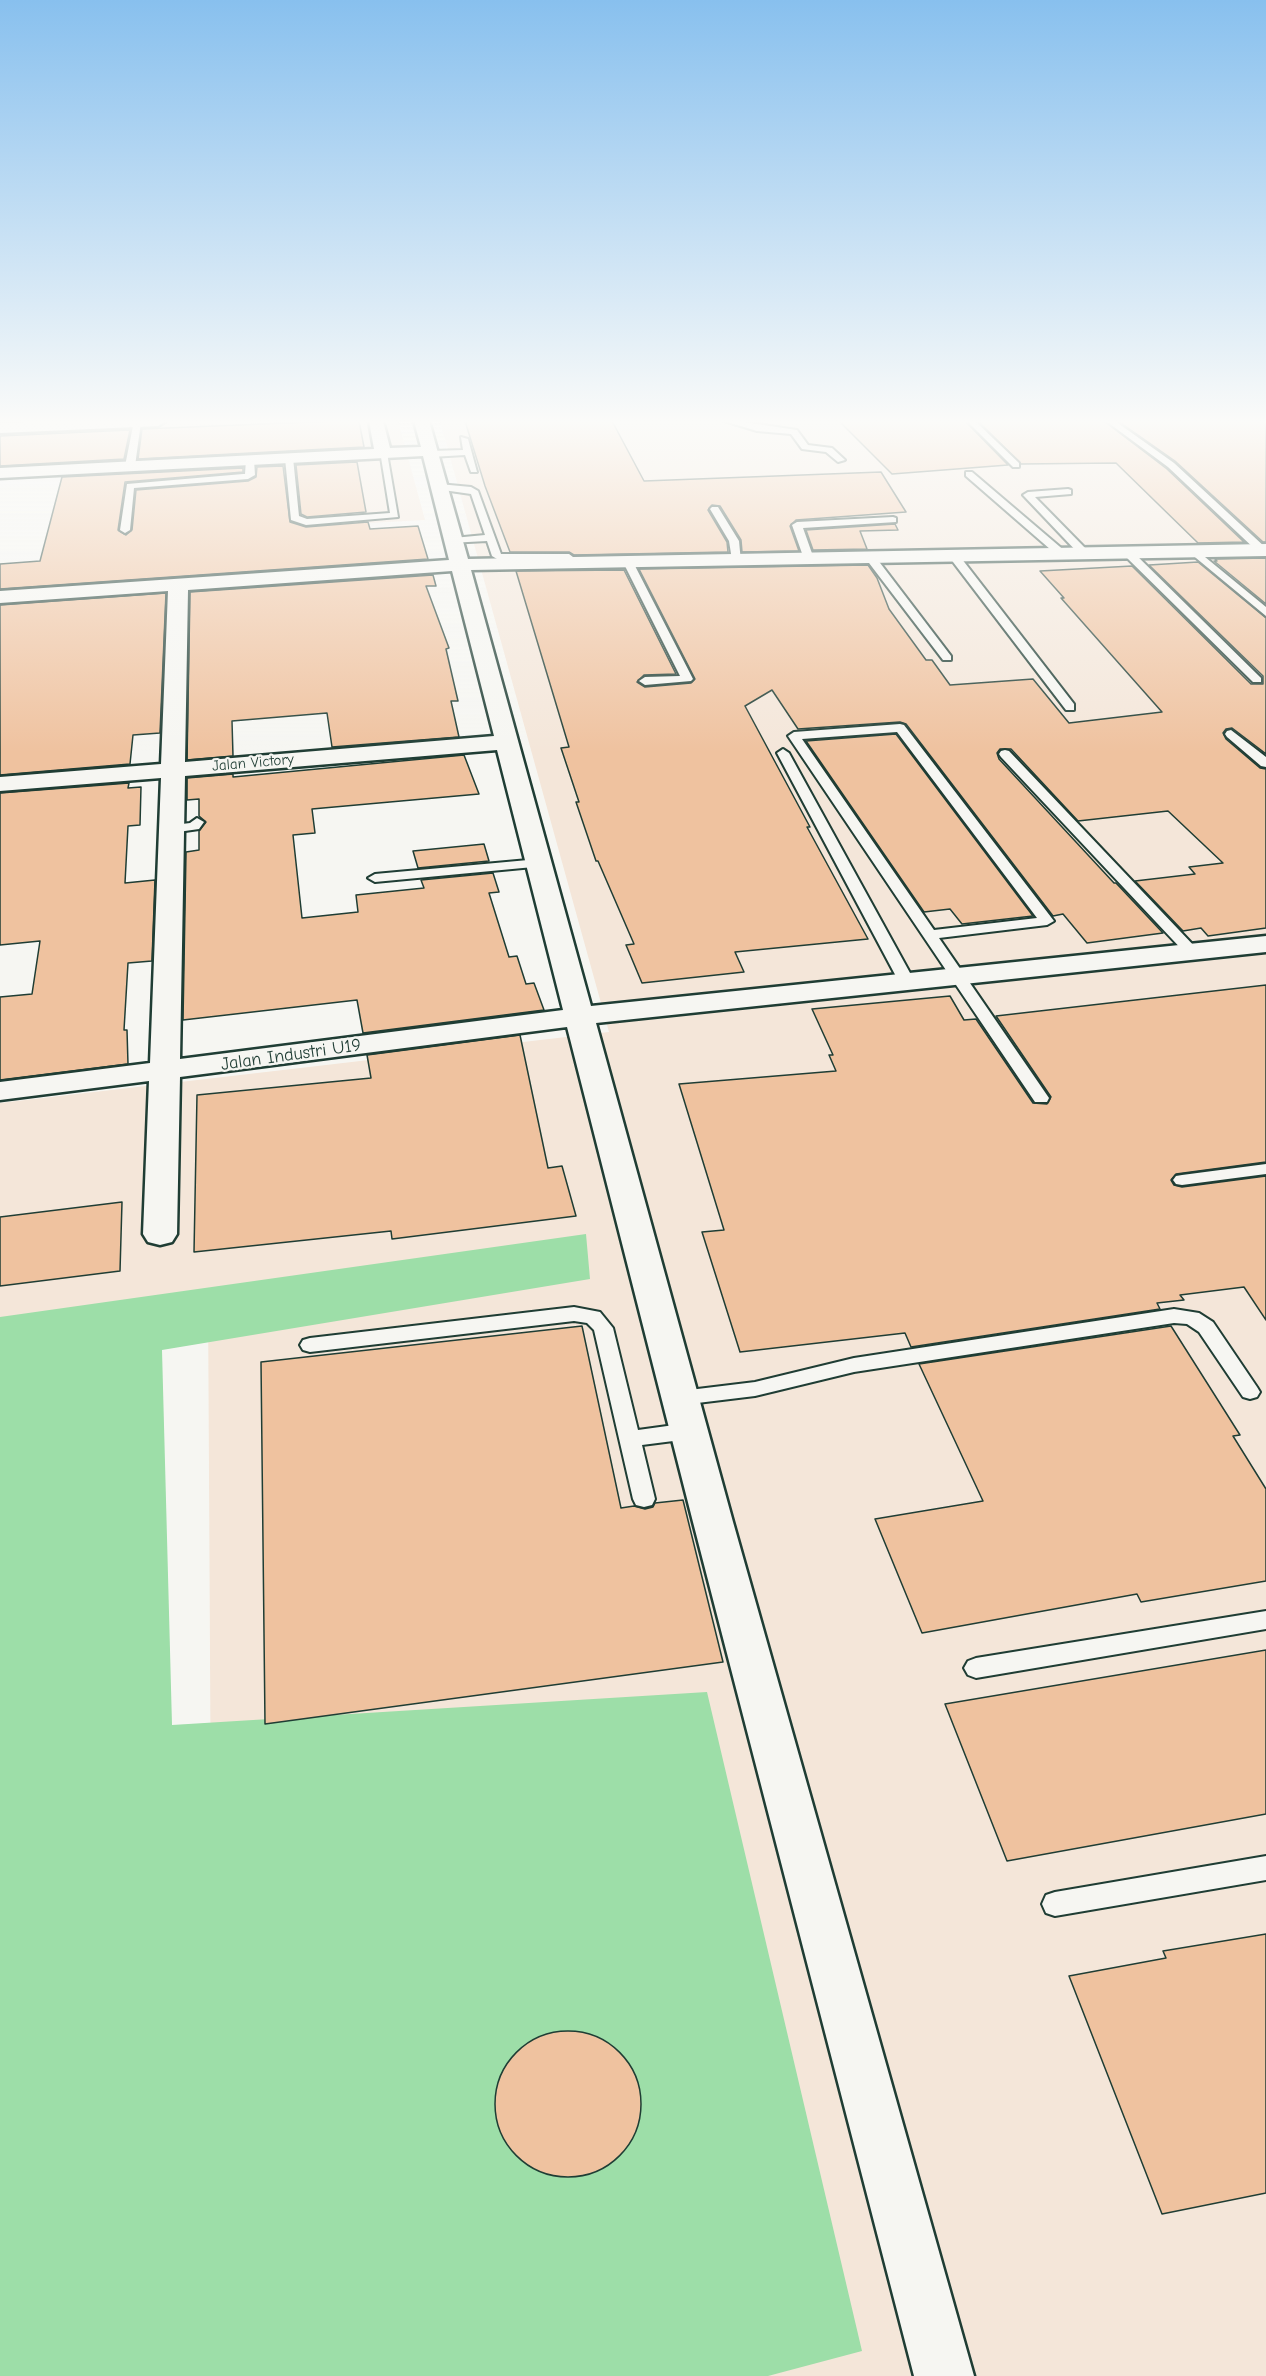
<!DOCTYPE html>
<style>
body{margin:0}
canvas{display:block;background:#f6f6f2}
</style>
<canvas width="1266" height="2376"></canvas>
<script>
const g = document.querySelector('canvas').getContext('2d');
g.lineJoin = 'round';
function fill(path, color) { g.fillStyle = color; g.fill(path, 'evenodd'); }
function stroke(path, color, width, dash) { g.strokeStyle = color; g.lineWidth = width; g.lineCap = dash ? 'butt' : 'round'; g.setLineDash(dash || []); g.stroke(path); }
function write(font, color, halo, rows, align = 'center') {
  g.font = font + ' "Comic Neue",sans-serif'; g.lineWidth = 4.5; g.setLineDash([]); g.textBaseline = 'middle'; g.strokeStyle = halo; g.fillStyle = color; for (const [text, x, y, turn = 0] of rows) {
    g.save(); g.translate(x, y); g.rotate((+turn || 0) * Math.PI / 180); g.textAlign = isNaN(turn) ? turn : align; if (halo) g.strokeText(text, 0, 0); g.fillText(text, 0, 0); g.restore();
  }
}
fill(new Path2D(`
 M69 421H398L425 520 278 528 271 464 0 477V424Z
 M440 421H1266V2376H214L208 1294 0 1319V1103L609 1032Z`), '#f4e6d9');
fill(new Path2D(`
 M586 1234 590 1279 162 1350 172 1725 707 1692 862 2351 768 2376H0V1317Z`), '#9ddea8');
const building = new Path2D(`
 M335 421H359L364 447 138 459 142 429Z
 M465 421H612L644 481 881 472 906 512 796 520 790 526 799 551 742 552 741 540 720 506 712 505 708 510 727 542 728 552 574 555 569 552H510L485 486Z
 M839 421H965L1008 465 892 474Z
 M978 421H1104L1167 469 1244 542 1198 543 1116 463 1021 464Z
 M1118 421H1266V542H1263L1175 461Z
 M130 430 124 459 0 466V436Z
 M357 462 366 512 307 517 301 514 296 465Z
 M283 466 290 522 306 527 368 522 370 529 418 526 428 559 0 589V564L40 561 62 477 243 468V472L125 482 118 530 126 535 132 530 136 490 248 481 256 477 257 467Z
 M895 524 898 530 860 531 867 549 813 550 806 530Z
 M1266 558V604L1214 561H1217L1215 559Z
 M1198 562 1266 618V754L1232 728 1226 729 1223 733 1226 739 1260 768 1266 769V928L1208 936 1201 928 1183 931 1135 881 1195 874 1189 867 1223 863 1168 811 1078 821 1011 749H1000L997 753 999 759 1114 883H1116L1163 933 1087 943 1063 914 1053 916 906 724 900 722 798 729 772 690 745 706 810 827H807L868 939 735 952 744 972 642 983 626 945 634 944 598 861H596L576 802H579L561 748 569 747 516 571 624 570 676 674 644 675 637 682 645 687 691 683 695 679 639 569 868 565 877 578 889 609 926 660H932L950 685 1033 679 1069 723 1162 712 1061 598H1064L1040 571 1132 566 1251 684H1263V676L1149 565Z
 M433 575 436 586H426L449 648 446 649 458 701H451L459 737 332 747 327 713 232 721 233 756 187 760 190 592Z
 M166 593 160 733 133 735 130 764 0 775V605Z
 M896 734 1033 916 962 924 950 909 924 912 806 741Z
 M464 755 479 794 312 809 315 833 293 835 302 918 358 912 356 895 424 888 421 880 493 873 499 892 489 893 509 957 517 956 526 984 534 983 544 1010 363 1033 357 1000 183 1020 186 852 199 850V831L206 822 199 816V799L187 800V778L233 774V777Z
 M129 783 128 788 141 787 140 825 128 826 125 883 155 880 152 961 128 963 124 1030H127L128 1064 0 1080V997L32 994 40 941 0 945V793Z
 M484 844 489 861 418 868 413 851Z
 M1266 985V1162L1176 1174 1171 1180 1174 1185 1182 1187 1266 1176V1320L1244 1287 1180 1295 1184 1300 1157 1303 1160 1309 911 1347 905 1333 740 1352 702 1232 724 1230 679 1084 836 1071 829 1055H833L812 1009 950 996 964 1020 976 1019 1033 1103 1047 1104 1051 1097 996 1016Z
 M520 1035 548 1168 562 1166 576 1216 392 1239 391 1231 194 1252 197 1095 371 1078 367 1055Z
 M122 1202 120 1271 0 1286V1217Z
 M582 1326 621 1508 634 1506 645 1509 653 1507 655 1503 683 1500 723 1662 265 1724 261 1362Z
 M1171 1326 1240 1435 1233 1436 1266 1489V1581L1141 1602 1137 1594 922 1633 875 1519 983 1501 919 1364Z
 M1266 1650V1814L1007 1861 945 1704Z
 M1266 1934V2193L1162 2214 1069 1976 1166 1958 1163 1951Z
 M495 2104a73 73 0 1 1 146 0a73 73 0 1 1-146 0Z`);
fill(building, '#efc29f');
stroke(building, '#1f3d34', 1.5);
const service = new Path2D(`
 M134 421 141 422 135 466 130 469 125 466Z
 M724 421H737L797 430 808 445 832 448 845 460 838 462 826 452 802 449 791 434 757 431Z
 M967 421H975L1019 463V467H1013Z
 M1106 421H1115L1174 463 1266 548V552H1258L1168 467Z
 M461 437 468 439 477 472H471L465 455 431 457 427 454 431 451 463 450Z
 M380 451 387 453 398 517 306 525 291 520 285 458 289 455 293 458 299 516 307 519 390 513Z
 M250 457 254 460 255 475 248 479 134 488 130 530 125 533 120 530 127 484 243 474H245L246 460Z
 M966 472H972L1066 552V556H1058L966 476Z
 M439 484 471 487 478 491 501 554H569L581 563 576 566 566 560 497 559 492 556 487 541 449 543V539L453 538 485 535 471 494 436 489 434 487Z
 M1068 489 1071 490V494L1035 497 1088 551V555H1080L1023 495 1028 492Z
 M712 507H718L739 541 741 562 732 560 729 541 710 509Z
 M893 517 896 518V522L803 528 814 559 809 562 804 559 792 525 797 522Z
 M1194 548 1266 607V616L1190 553V549Z
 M1123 550H1131L1261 678V682H1253L1123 554Z
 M950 554H958L1074 704V710H1066L950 558Z
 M866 555H874L951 656V660H943L866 559Z
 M628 559 633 562 693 679 691 681 645 685 639 681 645 677 680 676 623 562Z
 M900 724 904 725 1054 921 1047 925 939 938 1049 1098 1047 1102H1035L788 736 794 732ZM897 732 1037 918 934 930 802 739Z
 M1231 730 1266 757V767L1261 766 1227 737 1225 734 1227 731Z
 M783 749 789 753 915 982 912 985H902L899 982 777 753Z
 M1005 750 1009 751 1197 949 1200 952 1197 955H1187L1001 757 999 754 1001 751Z
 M197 818 204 822 199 829 171 833 164 829 166 826 190 823Z
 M539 859 544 860 546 863 544 866 375 882 368 878 375 874Z
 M1266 1164V1174L1182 1185 1176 1184 1173 1180 1176 1176 1182 1175Z
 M574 1307 600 1312 613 1328 638 1430 689 1423 696 1426 700 1431 696 1436 689 1439 642 1445 655 1499 652 1505 644 1507 636 1505 633 1499 594 1330 587 1323 574 1321 310 1352 303 1350 300 1345 303 1340 310 1338Z
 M1174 1309 1199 1313 1213 1322 1257 1387 1260 1392 1257 1397 1250 1399 1243 1397 1199 1332 1187 1324 1174 1323 854 1372 755 1396 681 1405 674 1403 671 1398 674 1393 681 1391 755 1382 854 1358Z
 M1266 1611V1629L976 1678 968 1675 964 1668 968 1661 976 1658Z
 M1266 1856V1880L1055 1916 1046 1913 1042 1904 1046 1895 1055 1892Z`);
const minor = new Path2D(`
 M62 421H166L158 426 0 433V423Z
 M369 421H383L390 448 421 447 414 421H429L468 559 1266 544V556L471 570 591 1006 1266 936V952L596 1023 733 1522 974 2376H914L693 1522 567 1027 180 1077 177 1234 172 1242 160 1245 148 1242 143 1234 149 1081 0 1100V1082L150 1063 161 778 0 791V777L161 764 168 591 0 603V591L449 560 423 456 0 478V468L374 449ZM452 571 494 736 185 762 188 590ZM497 750 563 1010 180 1059 185 776Z`);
stroke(service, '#1f3d34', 4);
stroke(minor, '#1f3d34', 5);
fill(service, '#f6f6f2');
fill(minor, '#f6f6f2');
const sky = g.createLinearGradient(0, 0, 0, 753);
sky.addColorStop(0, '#88c0ee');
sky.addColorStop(0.56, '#fbfbf9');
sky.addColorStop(1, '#fbfbf900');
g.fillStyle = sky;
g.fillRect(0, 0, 1266, 753);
write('15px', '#1f3d34', '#f6f6f2', [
 ["Jalan Victory",253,763,-5]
]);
write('18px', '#1f3d34', '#f6f6f2', [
 ["Jalan Industri U19",291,1055,-8]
]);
</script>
